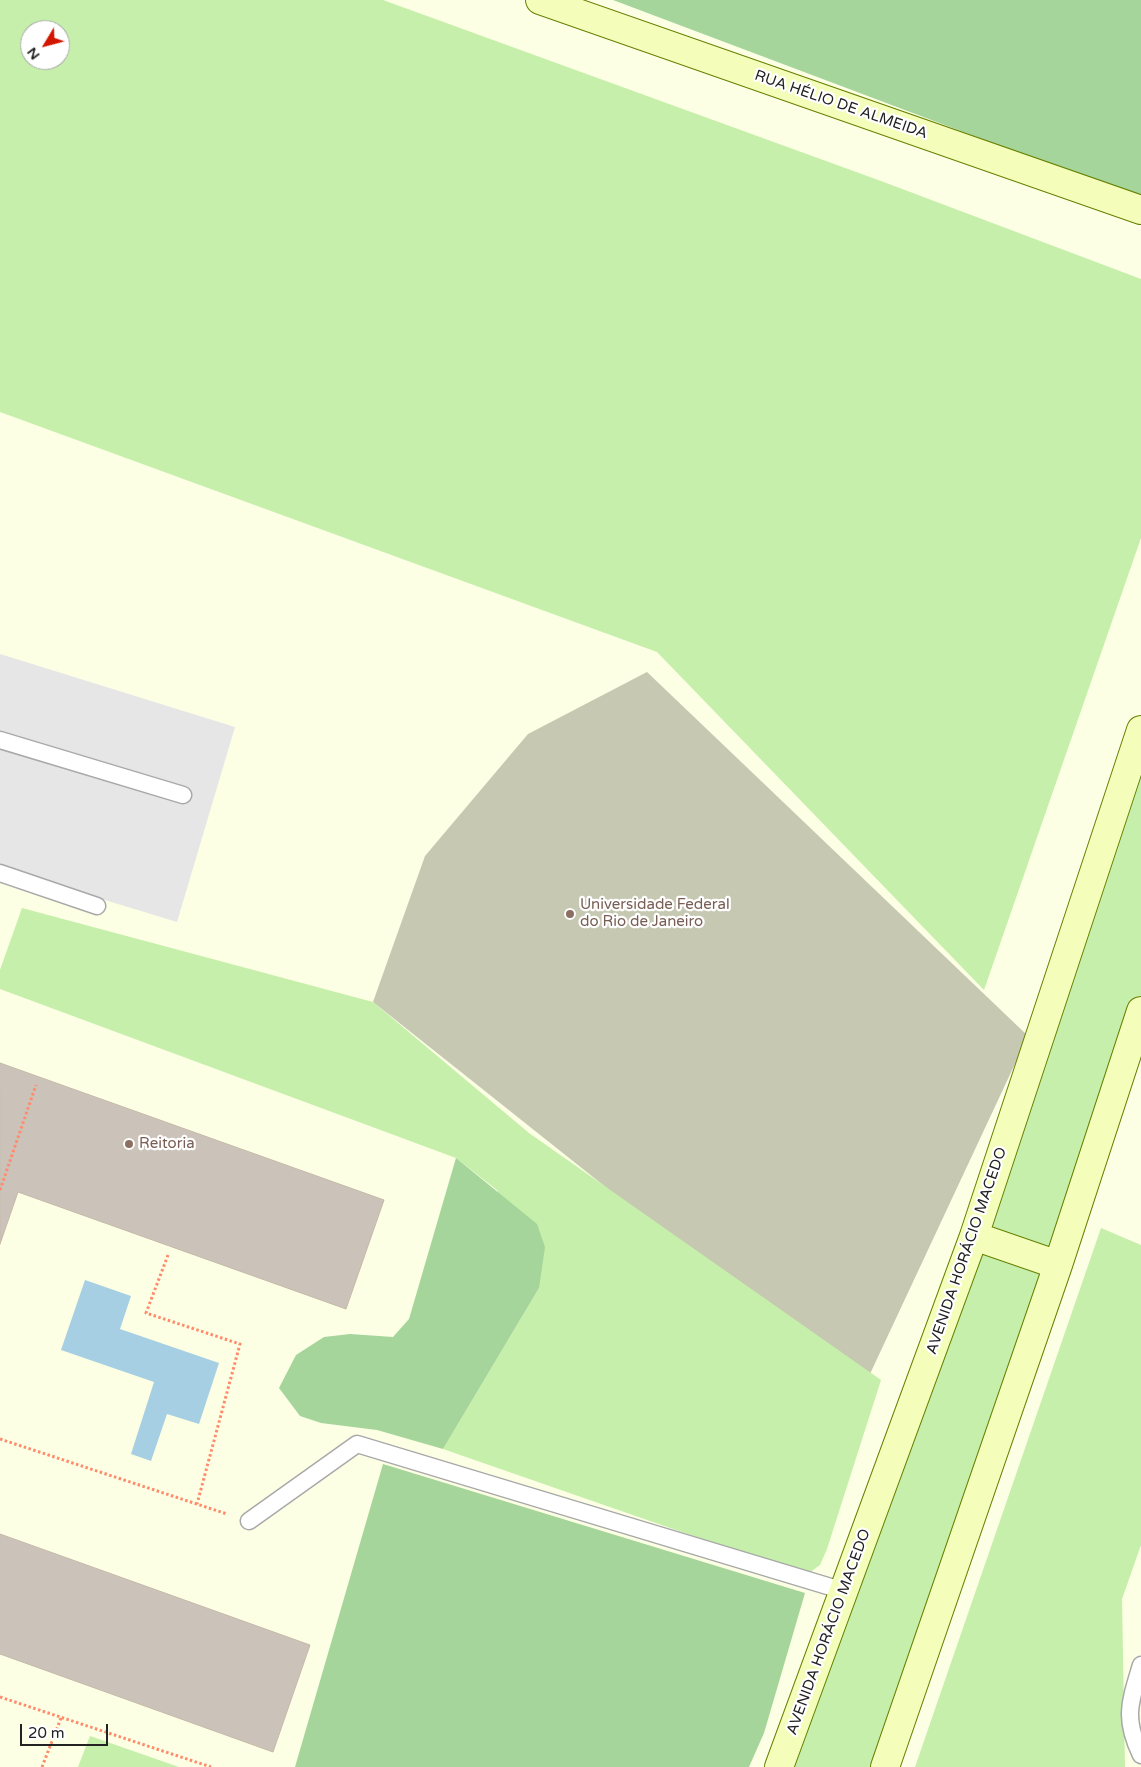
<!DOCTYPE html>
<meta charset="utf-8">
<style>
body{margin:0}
#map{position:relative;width:1141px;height:1767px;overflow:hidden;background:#f2f0e8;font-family:"Varela Round",sans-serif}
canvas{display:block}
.north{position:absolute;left:20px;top:20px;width:50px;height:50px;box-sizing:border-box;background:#fff;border:1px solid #a7a7a7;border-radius:50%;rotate:233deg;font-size:14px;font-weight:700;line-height:20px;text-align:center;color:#222}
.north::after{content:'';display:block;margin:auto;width:18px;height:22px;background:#d31600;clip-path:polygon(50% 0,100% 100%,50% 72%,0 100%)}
.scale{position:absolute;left:20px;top:1724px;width:88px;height:22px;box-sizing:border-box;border:2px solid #222;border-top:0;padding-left:6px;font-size:15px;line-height:18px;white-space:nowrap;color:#222;-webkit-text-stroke:4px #fff;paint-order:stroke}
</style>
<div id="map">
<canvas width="1141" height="1767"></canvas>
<div class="north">N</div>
<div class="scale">20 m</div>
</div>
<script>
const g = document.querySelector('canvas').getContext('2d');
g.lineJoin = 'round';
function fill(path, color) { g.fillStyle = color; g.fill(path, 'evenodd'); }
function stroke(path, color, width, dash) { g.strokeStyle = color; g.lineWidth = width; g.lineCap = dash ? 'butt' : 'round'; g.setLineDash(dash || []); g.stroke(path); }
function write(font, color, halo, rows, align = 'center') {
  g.font = font + ' "Varela Round",sans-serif'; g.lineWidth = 4.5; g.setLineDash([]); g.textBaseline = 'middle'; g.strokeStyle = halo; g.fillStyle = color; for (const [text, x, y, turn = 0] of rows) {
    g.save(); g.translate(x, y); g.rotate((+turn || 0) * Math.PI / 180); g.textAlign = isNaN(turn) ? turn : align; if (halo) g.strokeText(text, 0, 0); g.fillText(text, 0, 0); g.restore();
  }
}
fill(new Path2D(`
 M0 0H1141V1767H0ZM30 30H60V60H30Z`), '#fcffe4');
fill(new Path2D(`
 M647 672 1028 1036 862 1391 373 1002 425 856 528 734Z`), '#c6c8b2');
fill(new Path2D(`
 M0 0H383L881 181 1141 279V538L984 990 657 652 0 412ZM30 30H60V60H30Z
 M1141 730V1011L885 1767H779Z
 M22 908 373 1002 529 1133 881 1380 827 1549 820 1565 809 1573 791 1570 443 1449 539 1288 497 1190 456 1158 0 989V970Z
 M1101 1228 1141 1245V1545L1122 1599 1125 1767H915Z
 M90 1736 179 1767H78Z`), '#c6efab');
fill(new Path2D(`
 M613 0H1141V199Z
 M456 1158 537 1224 545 1247 539 1288 443 1449 377 1430 321 1423 300 1416 279 1388 296 1355 324 1337 350 1334 393 1337 409 1319Z
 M383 1464 805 1593 764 1733 749 1767H295Z`), '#a5d59a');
fill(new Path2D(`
 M0 654 235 727 177 922 0 868Z`), '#e6e6e6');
fill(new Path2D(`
 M85 1280 131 1296 120 1329 219 1363 199 1424 167 1414 151 1461 131 1454 154 1382 61 1350Z`), '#a6cfe3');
const building = new Path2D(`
 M0 1063 384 1200 346 1309 18 1192 0 1244Z
 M0 1534 310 1645 273 1752 0 1654Z`);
fill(building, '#cbc3ba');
stroke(building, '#c6b8a9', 1);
const lane = new Path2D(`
 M0 740 183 795
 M0 873 97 906
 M249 1521 357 1444 844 1591
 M1141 1665C1130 1702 1123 1718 1141 1755`);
const secondary = new Path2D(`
 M540 0 1141 210
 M974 1236 1058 1265
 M779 1767 974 1236 1141 730
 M885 1767 1058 1265 1141 1011`);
stroke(lane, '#a9a9a9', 19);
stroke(secondary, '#668100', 30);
stroke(new Path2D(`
 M0 1190 36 1085
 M168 1255 146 1313 240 1344 197 1504
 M0 1439 227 1514
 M0 1697 211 1767
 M42 1767 61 1718`), '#ff8b6c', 3, [2.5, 2.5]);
stroke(lane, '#fff', 16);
stroke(secondary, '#f4feba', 28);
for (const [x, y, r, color] of [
 [570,914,5,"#8d6e63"],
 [129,1144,5,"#8d6e63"]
]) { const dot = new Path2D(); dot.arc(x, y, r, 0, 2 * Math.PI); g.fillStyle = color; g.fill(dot); stroke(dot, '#fff', 2); }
write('15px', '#222', '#fff', [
 ["RUA HÉLIO DE ALMEIDA",841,105,19],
 ["AVENIDA HORÁCIO MACEDO",967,1251,-71],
 ["AVENIDA HORÁCIO MACEDO",829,1632,-70]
]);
write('15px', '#785e54', '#fff', [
 ["Universidade Federal",580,905],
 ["do Rio de Janeiro",580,922],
 ["Reitoria",139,1144]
], 'left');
</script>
